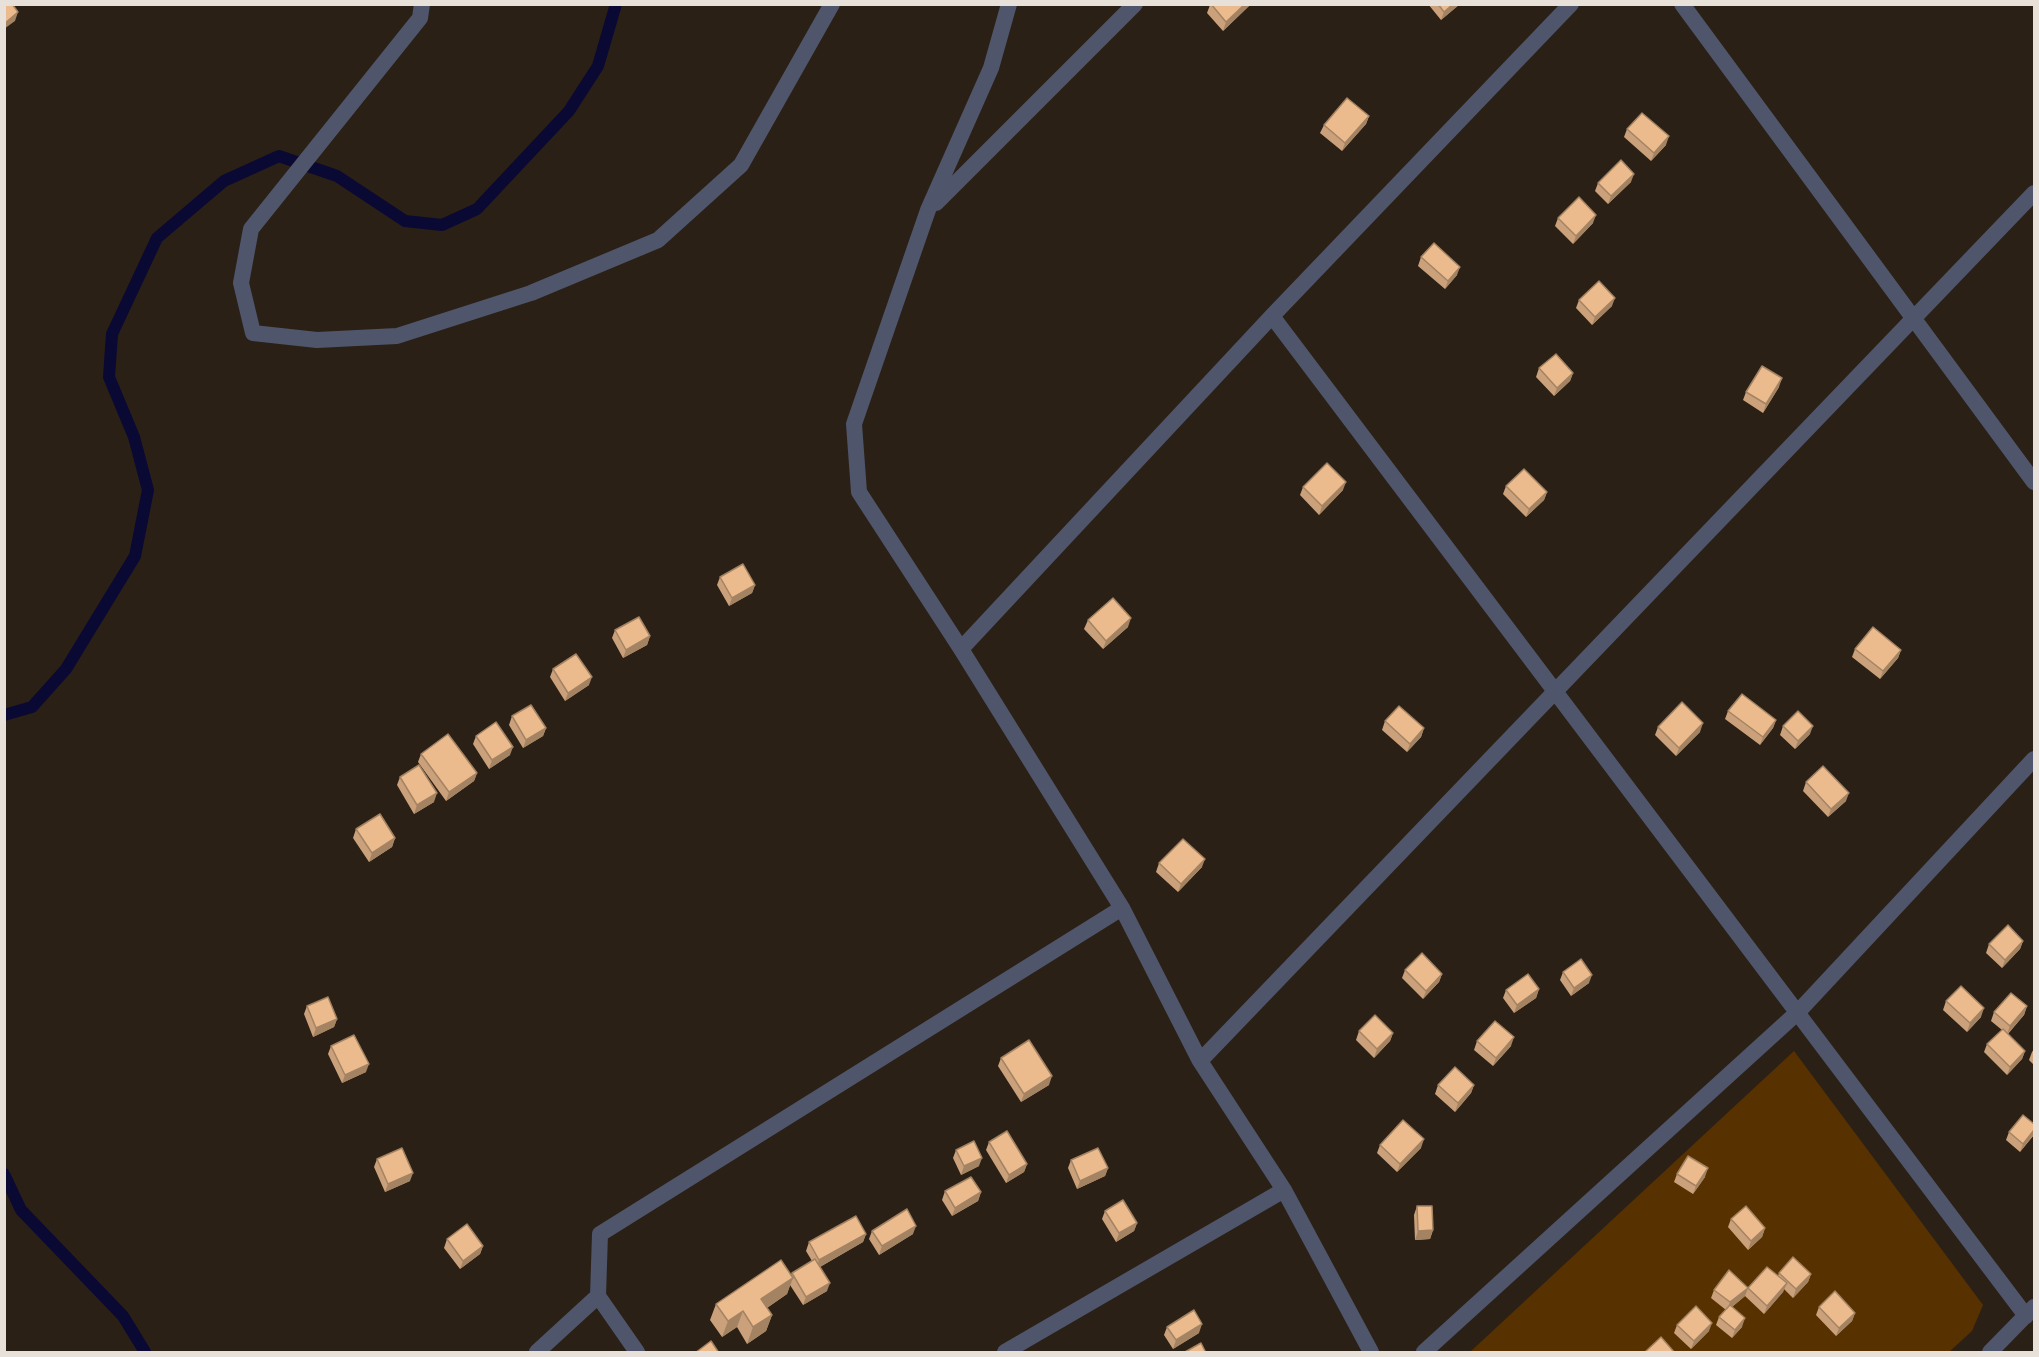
<!DOCTYPE html>
<style>
body{margin:0}
#map{position:relative;width:2039px;height:1357px;overflow:hidden;background:#2b2016;font-family:"Roboto Serif",serif}
canvas{display:block}
.frame{position:absolute;inset:0;border:6px solid #e8e1da;pointer-events:none}
</style>
<div id="map">
<canvas width="2039" height="1357"></canvas>
<div class="frame"></div>
</div>
<script>
const g = document.querySelector('canvas').getContext('2d');
g.lineJoin = 'round';
function fill(path, color) { g.fillStyle = color; g.fill(path, 'evenodd'); }
function stroke(path, color, width, dash) { g.strokeStyle = color; g.lineWidth = width; g.lineCap = dash ? 'butt' : 'round'; g.setLineDash(dash || []); g.stroke(path); }
fill(new Path2D(`
 M1794 1051 1983 1305 1972 1331 1949 1352H1470Z`), '#583100');
stroke(new Path2D(`
 M4 715 32 707 66 669 135 556 148 490 134 437 109 377 112 334 157 238 224 181 279 156 337 176 405 221 442 225 477 209 569 111 598 66 616 4
 M4 1174 21 1210 123 1316 145 1352`), '#090934', 12);
stroke(new Path2D(`
 M422 4 420 18 251 229 241 283 253 333 317 340 397 336 531 293 658 240 741 165 832 4
 M1009 4 991 68 928 210 854 424 859 492 961 649 1122 908 1200 1061 1284 1190 1371 1352
 M1682 4 2034 482
 M936 203 1135 4
 M1272 316 2026 1316
 M961 649 1272 316 1571 4
 M1200 1061 2034 193
 M537 1352 598 1296
 M637 1352 598 1296 600 1234 1122 908
 M1005 1352 1284 1190
 M1424 1352 1798 1012 2034 759
 M1990 1352 2034 1307`), '#4f556b', 16);
fill(new Path2D(`
 M1250 4 1249 6 1223 31 1207 13 1210 5Z
 M1428 4H1460L1441 20Z
 M1369 116 1366 124 1342 151 1320 133 1324 125Z
 M1627 129 1666 145 1651 161 1624 137Z
 M1631 182 1608 204 1595 191 1598 183Z
 M1558 218 1593 223 1573 244 1555 226Z
 M1421 257 1457 275 1445 289 1418 266Z
 M1579 300 1612 306 1592 325 1576 308Z
 M1539 368 1573 373 1570 381 1554 396 1536 377Z
 M1779 387 1763 413 1743 400 1746 392Z
 M1506 486 1547 492 1544 500 1526 517 1503 494Z
 M1303 487 1343 490 1319 515 1300 495Z
 M720 577 755 585 752 593 729 606 717 585Z
 M1088 620 1128 627 1103 649 1084 629Z
 M615 630 650 636 647 645 623 658 612 638Z
 M1855 649 1901 650 1898 658 1880 679 1852 657Z
 M553 669 589 685 565 701 550 677Z
 M1728 711 1776 720 1773 728 1760 745 1725 719Z
 M512 716 546 728 543 736 523 748 509 725Z
 M1385 721 1424 728 1421 737 1407 752 1382 730Z
 M1783 726 1810 734 1795 749 1780 735Z
 M1658 727 1700 732 1676 756 1655 735Z
 M476 736 510 755 489 769 473 744Z
 M421 754 477 773 474 781 446 801 418 762Z
 M400 777 434 802 414 814 397 785Z
 M1806 782 1846 801 1828 817 1803 791Z
 M356 829 395 838 392 847 369 862 353 838Z
 M1159 863 1202 867 1178 892 1156 872Z
 M2023 941 2020 949 2002 968 1986 953 1989 944Z
 M1405 970 1442 974 1439 982 1423 999 1402 978Z
 M1563 972 1589 983 1571 996 1560 980Z
 M1539 989 1536 998 1514 1013 1503 998 1506 990Z
 M1946 1001 1981 1017 1967 1032 1943 1010Z
 M307 1006 337 1019 334 1027 313 1037 304 1014Z
 M2027 1006 2024 1015 2008 1034 2025 1051 2022 1059 2007 1075 1984 1052 1987 1044 2002 1030 1991 1021 1994 1012Z
 M1359 1031 1393 1033 1390 1041 1374 1058 1356 1040Z
 M1477 1041 1511 1046 1493 1066 1474 1050Z
 M331 1046 366 1072 342 1083 328 1054Z
 M2034 1049V1065L2029 1060 2032 1052Z
 M1001 1058 1049 1085 1021 1102 998 1066Z
 M1438 1085H1474L1471 1093 1455 1112 1435 1094Z
 M2009 1132 2034 1135 2020 1152 2006 1140Z
 M989 1142 1027 1164 1024 1172 1006 1183 986 1150Z
 M1380 1145 1421 1148 1397 1172 1377 1153Z
 M956 1150 979 1166 961 1175 953 1158Z
 M377 1159 410 1181 385 1192 374 1167Z
 M1071 1160 1108 1168 1105 1176 1077 1189 1068 1168Z
 M1677 1174 1705 1177 1693 1194 1674 1182Z
 M945 1191 981 1192 978 1201 952 1216 942 1200Z
 M1417 1206 1433 1230 1430 1239 1415 1240 1414 1215Z
 M1105 1211 1137 1223 1134 1231 1116 1242 1102 1219Z
 M1731 1219 1765 1228 1762 1237 1748 1250 1728 1227Z
 M872 1231 913 1234 879 1255 869 1239Z
 M866 1234 863 1242 820 1267 827 1291 803 1305 790 1285 787 1294 767 1308 772 1315 766 1331 747 1344 737 1327 722 1337 710 1320 716 1304 791 1275 792 1273 812 1261 806 1251 809 1242Z
 M447 1239 483 1246 480 1254 460 1269 444 1248Z
 M1779 1273 1811 1274 1808 1282 1793 1298 1784 1289 1783 1292 1764 1314 1745 1296 1732 1307 1742 1327 1732 1338 1716 1325 1719 1317 1726 1310 1711 1298 1714 1290 1748 1288 1778 1276Z
 M1819 1307 1855 1313 1852 1321 1836 1336 1816 1315Z
 M1677 1325 1709 1331 1691 1349 1674 1333Z
 M1167 1327 1199 1333 1173 1349 1164 1335Z`), '#caa17a');
fill(new Path2D(`
 M1245 4H1250L1249 6 1223 31 1226 22Z
 M1453 4H1460L1441 20 1444 12Z
 M18 12 15 21 4 29V24Z
 M1369 116 1366 124 1342 151 1345 143Z
 M1669 136 1666 145 1651 161 1654 153Z
 M1634 174 1631 182 1608 204 1611 196Z
 M1596 215 1593 223 1573 244 1576 236Z
 M1460 267 1457 275 1445 289 1448 281Z
 M1615 298 1612 306 1592 325 1595 317Z
 M1573 373 1570 381 1554 396 1557 388Z
 M1782 378 1779 387 1763 413 1766 404Z
 M1346 482 1343 490 1319 515 1322 506Z
 M1547 492 1544 500 1526 517 1529 509Z
 M755 585 752 593 729 606 732 598Z
 M1131 618 1128 627 1103 649 1106 641Z
 M650 636 647 645 623 658 626 650Z
 M1901 650 1898 658 1880 679 1883 671Z
 M592 677 589 685 565 701 568 693Z
 M1776 720 1773 728 1760 745 1763 737Z
 M1703 723 1700 732 1676 756 1679 748Z
 M1813 726 1810 734 1795 749 1798 741Z
 M546 728 543 736 523 748 526 740Z
 M1424 728 1421 737 1407 752 1410 744Z
 M513 747 510 755 489 769 492 760Z
 M477 773 474 781 446 801 449 792Z
 M437 793 434 802 414 814 417 805Z
 M1849 793 1846 801 1828 817 1831 809Z
 M395 838 392 847 369 862 372 853Z
 M1205 859 1202 867 1178 892 1181 884Z
 M2023 941 2020 949 2002 968 2005 960Z
 M1442 974 1439 982 1423 999 1426 991Z
 M1592 975 1589 983 1571 996 1574 988Z
 M1539 989 1536 998 1514 1013 1517 1005Z
 M2027 1006 2024 1015 2007 1034 2010 1026Z
 M1984 1008 1981 1017 1967 1032 1970 1023Z
 M337 1019 334 1027 313 1037 316 1028Z
 M1393 1033 1390 1041 1374 1058 1377 1049Z
 M1514 1037 1511 1046 1493 1066 1496 1058Z
 M2025 1051 2022 1059 2007 1075 2010 1067Z
 M369 1064 366 1072 342 1083 345 1075Z
 M1052 1076 1049 1085 1021 1102 1024 1094Z
 M1474 1085 1471 1093 1455 1112 1458 1103Z
 M2034 1130V1134L2020 1152 2023 1144Z
 M1424 1139 1421 1148 1397 1172 1400 1164Z
 M982 1158 979 1166 961 1175 964 1166Z
 M1027 1164 1024 1172 1006 1183 1009 1175Z
 M1108 1168 1105 1176 1077 1189 1080 1181Z
 M1708 1168 1705 1177 1693 1194 1696 1186Z
 M413 1173 410 1181 385 1192 388 1184Z
 M981 1192 978 1201 952 1216 955 1208Z
 M1137 1223 1134 1231 1116 1242 1119 1233Z
 M916 1226 913 1234 879 1255 882 1246Z
 M1765 1228 1762 1237 1748 1250 1751 1241Z
 M1433 1230 1430 1239 1415 1240 1418 1231Z
 M866 1234 863 1242 816 1269 819 1260Z
 M483 1246 480 1254 460 1269 463 1261Z
 M1811 1274 1808 1282 1793 1298 1796 1289Z
 M793 1278 787 1294 755 1316 761 1299Z
 M830 1283 827 1291 803 1305 806 1297Z
 M1787 1283 1783 1292 1764 1314 1767 1306Z
 M1748 1288 1745 1296 1727 1311 1730 1302Z
 M743 1311 737 1327 722 1337 728 1321Z
 M1855 1313 1852 1321 1836 1336 1839 1328Z
 M772 1315 766 1331 747 1344 753 1327Z
 M1745 1318 1742 1327 1732 1338 1735 1330Z
 M1712 1323 1709 1331 1691 1349 1694 1341Z
 M1202 1324 1199 1333 1173 1349 1176 1340Z`), '#a48363');
const building = new Path2D(`
 M4 4H12L18 12 4 24Z
 M1211 4H1245L1226 22Z
 M1438 4H1453L1444 12Z
 M1347 98 1369 116 1345 143 1324 125Z
 M1642 113 1669 136 1654 153 1627 129Z
 M1621 160 1634 174 1611 196 1598 183Z
 M1579 197 1596 215 1576 236 1558 218Z
 M1434 243 1460 267 1448 281 1421 257Z
 M1599 281 1615 298 1595 317 1579 300Z
 M1556 354 1573 373 1557 388 1539 368Z
 M1762 366 1782 378 1766 404 1746 392Z
 M1327 463 1346 482 1322 506 1303 487Z
 M1524 469 1547 492 1529 509 1506 486Z
 M743 564 755 585 732 598 720 577Z
 M1113 598 1131 618 1106 641 1088 620Z
 M639 617 650 636 626 650 615 630Z
 M1873 627 1901 650 1883 671 1855 649Z
 M576 654 592 677 568 693 553 669Z
 M1742 694 1776 720 1763 737 1728 711Z
 M1682 702 1703 723 1679 748 1658 727Z
 M531 705 546 728 526 740 512 716Z
 M1399 706 1424 728 1410 744 1385 721Z
 M1798 711 1813 726 1798 741 1783 726Z
 M496 722 513 747 492 760 476 736Z
 M448 734 477 773 449 792 421 754Z
 M419 765 437 793 417 805 400 777Z
 M1823 766 1849 793 1831 809 1806 782Z
 M380 814 395 838 372 853 356 829Z
 M1183 839 1205 859 1181 884 1159 863Z
 M2008 925 2023 941 2005 960 1989 944Z
 M1422 953 1442 974 1426 991 1405 970Z
 M1581 959 1592 975 1574 988 1563 972Z
 M1528 974 1539 989 1517 1005 1506 990Z
 M1961 986 1984 1008 1970 1023 1946 1001Z
 M2011 993 2027 1006 2010 1026 1994 1012Z
 M328 997 337 1019 316 1028 307 1006Z
 M1375 1015 1393 1033 1377 1049 1359 1031Z
 M1495 1021 1514 1037 1496 1058 1477 1041Z
 M2003 1029 2025 1051 2010 1067 1987 1044Z
 M354 1035 369 1064 345 1075 331 1046Z
 M1029 1040 1052 1076 1024 1094 1001 1058Z
 M1455 1067 1474 1085 1458 1103 1438 1085Z
 M2023 1115 2034 1124V1130L2023 1144 2009 1132Z
 M1403 1120 1424 1139 1400 1164 1380 1145Z
 M1007 1131 1027 1164 1009 1175 989 1142Z
 M974 1141 982 1158 964 1166 956 1150Z
 M402 1148 413 1173 388 1184 377 1159Z
 M1098 1148 1108 1168 1080 1181 1071 1160Z
 M1688 1156 1708 1168 1696 1186 1677 1174Z
 M971 1177 981 1192 955 1208 945 1191Z
 M1123 1200 1137 1223 1119 1233 1105 1211Z
 M1417 1206H1432L1433 1230 1418 1231Z
 M1746 1206 1765 1228 1751 1241 1731 1219Z
 M907 1209 916 1226 882 1246 872 1231Z
 M856 1216 866 1234 819 1260 809 1242Z
 M467 1224 483 1246 463 1261 447 1239Z
 M1793 1257 1811 1274 1796 1289 1779 1273Z
 M815 1259 830 1283 806 1297 792 1273Z
 M781 1260 793 1278 761 1299 772 1315 753 1327 743 1311 728 1321 716 1304Z
 M1767 1267 1787 1283 1767 1306 1748 1288 1730 1302 1714 1290 1729 1270 1748 1288Z
 M1835 1291 1855 1313 1839 1328 1819 1307Z
 M1730 1305 1745 1318 1735 1330 1719 1317Z
 M1696 1306 1712 1323 1694 1341 1677 1325Z
 M1194 1310 1202 1324 1176 1340 1167 1327Z
 M1661 1337 1675 1353H1644Z
 M711 1341 719 1353H695Z
 M1201 1343 1206 1353H1185V1352Z`);
fill(building, '#ebbb8e');
stroke(building, '#a48363', 1.5);
</script>
